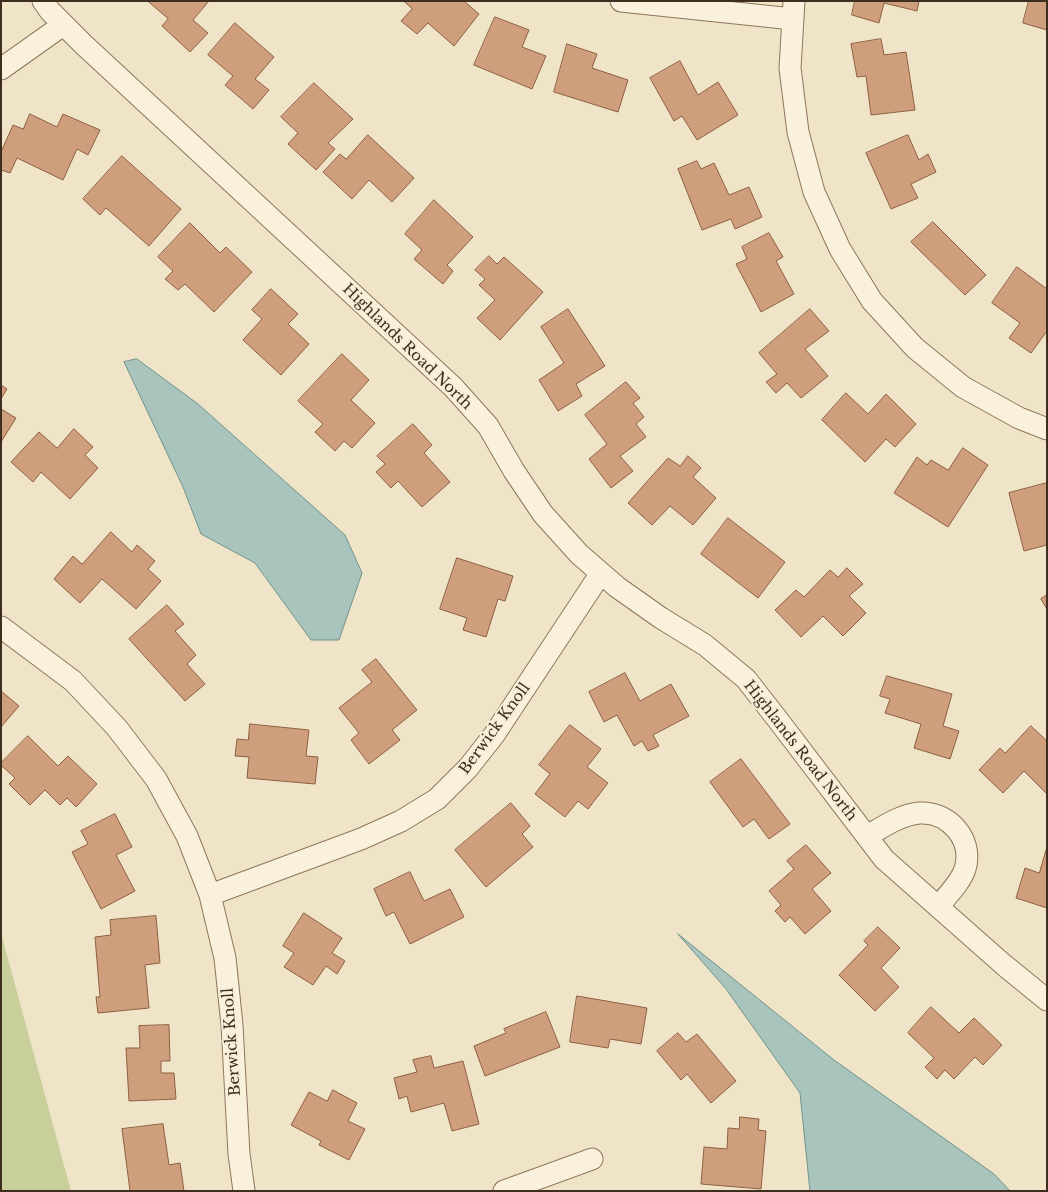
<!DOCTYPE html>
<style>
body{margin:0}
#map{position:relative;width:1048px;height:1192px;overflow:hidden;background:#f0e4c8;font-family:"Libre Baskerville",serif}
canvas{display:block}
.frame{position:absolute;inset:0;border:2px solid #3d2e20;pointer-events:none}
</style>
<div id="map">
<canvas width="1048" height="1192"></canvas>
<div class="frame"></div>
</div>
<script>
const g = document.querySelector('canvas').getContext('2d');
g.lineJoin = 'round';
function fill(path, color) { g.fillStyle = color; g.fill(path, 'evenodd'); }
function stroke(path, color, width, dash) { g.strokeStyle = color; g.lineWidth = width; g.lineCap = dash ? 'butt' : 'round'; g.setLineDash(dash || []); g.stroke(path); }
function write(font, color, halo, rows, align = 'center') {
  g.font = font + ' "Libre Baskerville",serif'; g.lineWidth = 4; g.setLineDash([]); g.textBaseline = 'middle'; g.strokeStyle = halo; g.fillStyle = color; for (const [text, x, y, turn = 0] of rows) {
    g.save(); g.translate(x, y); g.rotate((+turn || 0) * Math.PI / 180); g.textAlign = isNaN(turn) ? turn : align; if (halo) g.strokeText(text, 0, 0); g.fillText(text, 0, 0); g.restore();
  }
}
fill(new Path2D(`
 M1 933 71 1191H1Z`), '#c9cf9b');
const water = new Path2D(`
 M137 359 198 404 345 535 362 573 339 640H311L255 563 201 534 183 487 124 362Z
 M678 934 834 1060 994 1174 1010 1191H810L800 1093 726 989Z`);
fill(water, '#a9c4bc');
stroke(water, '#6f938a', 1);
const building = new Path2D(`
 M148 1H209L193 20 208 33 190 52 162 26 168 19Z
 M404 1H464L479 14 454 46 428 23 417 34 401 21 412 9Z
 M855 1H919L917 11 884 3 879 23 852 15Z
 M1029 1H1047V30L1023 23Z
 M495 17 529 30 522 47 546 56 532 89 474 65Z
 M235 23 274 57 255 79 269 90 253 109 225 85 233 76 208 55Z
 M881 39 884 55 906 52 915 110 871 115 866 76 857 77 851 44Z
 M567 44 597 54 592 68 628 80 618 112 554 92Z
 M680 61 698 95 718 82 738 115 697 140 682 116 674 121 650 78Z
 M314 83 353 119 328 143 335 149 316 170 288 144 298 133 281 117Z
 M30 114 57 127 63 114 100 130 88 155 77 149 63 180 17 158 10 173 1 170V152L13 125 23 129Z
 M368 135 414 178 392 202 369 180 352 199 323 172 340 154 346 159Z
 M908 135 919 160 928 154 936 172 911 184 918 198 891 209 866 153Z
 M122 156 181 209 149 246 106 208 100 215 83 199Z
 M697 161 701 169 714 163 729 195 749 187 762 217 735 229 731 219 702 230 678 169Z
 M434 200 473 237 447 265 453 271 443 284 414 259 422 250 405 234Z
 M933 222 986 275 965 295 911 242Z
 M190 223 220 253 226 247 252 272 214 312 185 284 178 290 165 279 173 271 158 257Z
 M769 233 783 257 776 261 794 294 761 312 736 264 747 259 742 247Z
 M489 256 497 264 504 257 543 292 500 340 477 318 495 300 479 285 485 279 475 270Z
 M1017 267 1047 289V331L1031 353 1009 338 1020 323 992 303Z
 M271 289 298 314 288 324 309 344 281 375 243 340 262 319 252 310Z
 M568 309 605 366 576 384 582 396 558 411 539 380 564 363 541 327Z
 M810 309 829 331 805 349 828 376 801 398 787 383 776 393 766 382 777 374 759 353Z
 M342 354 369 380 351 400 375 423 352 448 344 441 335 451 315 432 323 424 298 401Z
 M626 382 640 398 633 403 644 417 636 424 646 437 620 456 633 471 611 488 589 459 607 444 585 415Z
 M1 385 7 389 1 399Z
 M846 393 868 414 886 394 916 424 895 447 886 439 865 462 822 420Z
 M1 409 16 418 1 442Z
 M413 424 432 445 424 453 450 482 422 507 398 481 391 488 376 472 385 464 377 456Z
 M74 429 93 447 85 455 98 468 70 499 41 472 33 482 11 462 39 432 57 448Z
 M963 448 988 465 948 527 894 493 917 457 927 465 931 460 948 470Z
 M688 456 701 468 693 477 716 498 693 525 670 506 652 525 628 503 668 458 680 466Z
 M1047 483V545L1024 551 1009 493Z
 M728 518 785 562 758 598 701 554Z
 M111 532 132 552 137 545 155 561 148 569 161 581 136 609 102 579 80 603 54 579 73 556 82 564Z
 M457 558 513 576 505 601 498 599 486 637 463 630 467 618 440 609Z
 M847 568 863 584 849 596 866 613 843 636 823 616 801 637 775 610 796 590 804 597 830 570 838 577Z
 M1047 595V609L1041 599Z
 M167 605 184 624 175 631 196 655 187 664 205 684 185 701 129 639Z
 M376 659 417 710 392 730 400 740 369 764 351 740 359 733 339 708 372 682 362 670Z
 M625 673 640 701 671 684 689 716 653 735 659 746 648 751 642 741 634 746 617 715 604 722 589 692Z
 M887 676 952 694 943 726 959 731 950 759 914 748 921 724 885 713 890 699 880 696Z
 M1 691 19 706 1 727Z
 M250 724 309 730 306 756 318 757 315 784 247 778 249 757 235 756 237 739 248 740Z
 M570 725 601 749 587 767 608 783 588 809 578 801 565 817 535 794 550 774 539 765Z
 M1031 726 1047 741V794L1024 771 1003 793 979 770 1000 748 1005 753Z
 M28 736 58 766 68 756 97 784 76 807 67 798 60 805 45 790 30 805 9 784 15 778 1 765V763Z
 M741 759 790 824 769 839 754 819 743 827 710 782Z
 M511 803 530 826 522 834 533 847 486 887 455 850Z
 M115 814 132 847 116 855 135 891 101 909 72 852 88 844 81 831Z
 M806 845 831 873 812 889 831 911 805 934 790 917 785 922 775 911 781 905 769 891 794 869 787 861Z
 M1047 847V908L1016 898 1025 868 1039 873Z
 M410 872 424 901 450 889 464 917 410 944 394 912 386 916 374 889Z
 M304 913 342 938 332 953 345 961 337 974 326 966 313 985 284 967 294 953 283 946Z
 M156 916 160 963 145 965 149 1008 98 1013 96 997H100L95 937 111 935 110 920Z
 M878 927 900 948 881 968 899 987 875 1011 839 975 868 945 864 941Z
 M577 996 647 1008 641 1044 610 1039 608 1048 570 1042Z
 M931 1007 959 1033 974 1018 1002 1045 983 1065 975 1057 954 1079 945 1070 937 1079 925 1067 934 1058 908 1033Z
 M546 1012 560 1047 485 1076 474 1046 506 1033 504 1029Z
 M169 1025 170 1061H161V1073H174L176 1099 129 1101 126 1048H140L139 1026Z
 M678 1033 686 1042 697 1034 736 1081 711 1103 687 1074 681 1080 657 1051Z
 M431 1056 434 1068 463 1061 479 1124 452 1131 444 1103 411 1112 407 1096 399 1099 394 1078 417 1072 413 1060Z
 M333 1090 357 1103 348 1121 365 1129 349 1160 319 1145 321 1141 291 1125 309 1092 327 1101Z
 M740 1117 759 1119 758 1130 766 1131 761 1189 701 1184 704 1147 727 1149 728 1128 739 1129Z
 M163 1124 169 1165 180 1163 184 1191H130L122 1129Z`);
fill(building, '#cf9f7d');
stroke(building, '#8d5f41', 1);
const minor = new Path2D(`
 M43 1 50 11 83 44 453 387 488 426 514 471 543 514 579 554 617 587 661 618 705 645 746 679 778 720 884 859 1004 965 1047 1000
 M621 1 793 19
 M794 1 790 68 798 132 814 192 840 249 872 301 915 348 963 387 1019 418 1047 429
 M1 69 63 25
 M1 627 73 681 117 728 156 779 187 836 210 895 225 958 232 1025 239 1154 244 1191
 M867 836C883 827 900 815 919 813 949 811 974 840 965 869 961 882 946 897 938 907
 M210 895 361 839 401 821 437 799 468 768 494 735 601 573
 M504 1191 592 1159`);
stroke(minor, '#8d765c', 23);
stroke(minor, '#faf1dc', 21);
write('15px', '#3d2e20', '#f7eed8', [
 ["Highlands Road North",407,347,44],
 ["Berwick Knoll",495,729,-54],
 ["Highlands Road North",800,751,52],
 ["Berwick Knoll",232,1042,-94]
]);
</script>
